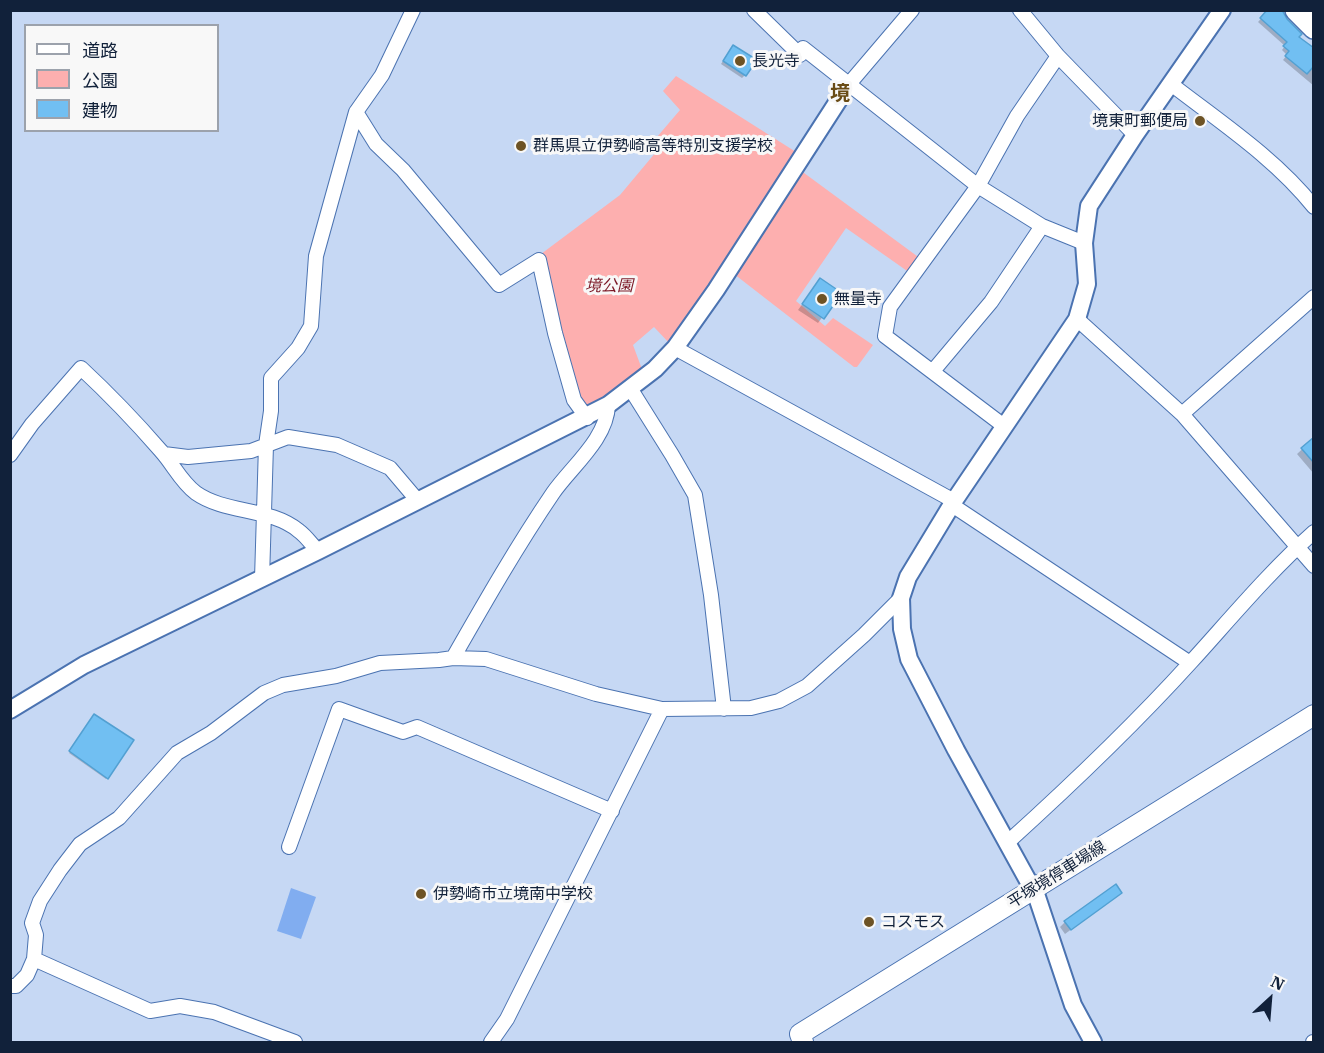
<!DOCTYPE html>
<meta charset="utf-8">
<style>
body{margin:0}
#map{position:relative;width:1324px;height:1053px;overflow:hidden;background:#c6d8f4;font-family:"IBM Plex Serif","Noto Sans JP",serif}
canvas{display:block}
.frame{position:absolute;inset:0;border:12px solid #11213a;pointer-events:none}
.legend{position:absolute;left:24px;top:24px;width:195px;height:108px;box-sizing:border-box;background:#f8f8f8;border:2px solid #9ca2ac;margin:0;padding:8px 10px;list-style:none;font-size:18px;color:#11213a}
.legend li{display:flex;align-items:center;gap:12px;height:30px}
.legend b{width:30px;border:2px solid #9ca2ac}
.north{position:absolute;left:1240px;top:969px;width:60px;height:60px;-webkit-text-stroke:4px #f8f8f8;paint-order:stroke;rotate:26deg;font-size:16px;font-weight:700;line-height:24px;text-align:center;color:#11213a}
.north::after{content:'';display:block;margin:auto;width:21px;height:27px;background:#11213a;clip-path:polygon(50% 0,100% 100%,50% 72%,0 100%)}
</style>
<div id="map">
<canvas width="1324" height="1053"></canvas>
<div class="frame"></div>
<ul class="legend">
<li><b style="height:8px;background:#fff"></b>道路</li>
<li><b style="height:16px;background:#fdafaf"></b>公園</li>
<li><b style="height:16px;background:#71bff2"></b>建物</li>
</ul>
<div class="north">N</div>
</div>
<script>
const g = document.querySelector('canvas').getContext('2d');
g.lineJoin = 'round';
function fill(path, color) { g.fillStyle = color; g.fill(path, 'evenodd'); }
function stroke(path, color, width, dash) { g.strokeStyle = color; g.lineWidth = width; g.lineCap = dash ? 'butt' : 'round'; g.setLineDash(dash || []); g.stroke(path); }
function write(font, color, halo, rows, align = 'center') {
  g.font = font + ' "IBM Plex Serif","Noto Sans JP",serif'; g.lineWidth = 6; g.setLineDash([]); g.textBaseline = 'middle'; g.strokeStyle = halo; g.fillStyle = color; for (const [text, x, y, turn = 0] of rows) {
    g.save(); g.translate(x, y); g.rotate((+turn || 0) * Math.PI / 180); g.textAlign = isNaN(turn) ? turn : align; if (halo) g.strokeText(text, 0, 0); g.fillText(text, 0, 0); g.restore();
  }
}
fill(new Path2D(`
 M676 76 796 152 671 345 654 327 633 345 643 372 591 409 577 395 541 254 620 195 656 152 657 137 680 110 663 91Z
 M800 170 921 259 910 273 846 228 796 301 825 326 833 318 873 345 857 367H854L734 274Z`), '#fdafaf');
fill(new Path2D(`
 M291 888 316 897 301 939 277 931Z`), '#81adf0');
fill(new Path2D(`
 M1269 10 1314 51V86L1283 60 1287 55 1282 50 1285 46 1258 22Z
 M730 50 745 75 742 78 721 64Z
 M820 280 840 293 818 323 798 310Z
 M1312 440 1314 441V474L1297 454Z
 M94 716 132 741 106 779 69 753Z
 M1120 893 1065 934 1060 927 1065 922Z`), '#0003');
const building = new Path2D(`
 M1267 10H1282L1287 19 1302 34 1299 37 1314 48V66L1307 74 1285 56 1289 51 1283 46 1287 42 1260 18Z
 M733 45 757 60 746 76 723 61Z
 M820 278 842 293 824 319 802 304Z
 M1314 437V463L1301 448Z
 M94 714 134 740 108 779 69 751Z
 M1116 884 1122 893 1071 930 1064 921Z`);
fill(building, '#71bff2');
stroke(building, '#52a0d2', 1.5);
const minor = new Path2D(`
 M754 10 800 55 803 48 978 186 1042 226 1084 243
 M1020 10 1058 56 1135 135
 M849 84 912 10
 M1171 84C1220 122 1275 158 1314 207
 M356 112 376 144 403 170 499 285 539 260 555 333 574 400 587 418
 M1077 319 1182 414 1314 566
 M675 348 954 501
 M933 371 991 302 1042 226
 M630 388 672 455 695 495 711 595 724 709
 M1182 414 1314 297
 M1004 426 885 336 890 307 978 186 1017 116 1058 56
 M164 454 188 457 251 451 288 437 337 445 390 468 418 501
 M10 455 32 424 81 368C109 394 135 421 161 451 173 464 181 482 196 493 226 514 270 507 299 531 306 536 312 545 318 551
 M952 505 1190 663
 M262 579 266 445 271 411V378L298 348 311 326 316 256 356 112 382 75 413 10
 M453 658C485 602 517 546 553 493 571 467 607 439 608 405
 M1008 842C1071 785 1133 726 1191 662 1231 618 1269 572 1314 532
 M289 847 339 709 403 732 417 727 612 811
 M34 959 150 1011 180 1006 214 1012 295 1042
 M10 986H16L27 975 34 959 36 935 32 923 40 901 60 870 80 844 119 818 177 753 211 733 264 693 283 685 336 676 380 663 439 660 453 658 486 659 596 694 662 709 751 708 779 701 807 686 864 635 901 598
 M491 1042 507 1019 662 709
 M1313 1042H1314`);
const tertiary = new Path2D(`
 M10 710 84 665 318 551 608 405 655 369 675 348 716 290 849 84
 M1093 1042 1073 1005 1037 897 956 750 909 659 902 629 901 598 908 577 954 501 1077 319 1087 284 1084 243 1089 206 1135 135 1222 10`);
const secondary = new Path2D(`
 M803 1042 800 1034 1314 715`);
const primary = new Path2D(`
 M1296 10 1314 28`);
stroke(minor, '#4b73b1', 16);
stroke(tertiary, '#4b73b1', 20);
stroke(secondary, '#4b73b1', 22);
stroke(primary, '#4b73b1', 24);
stroke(minor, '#fff', 14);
stroke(tertiary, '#fff', 16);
stroke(secondary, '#fff', 20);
stroke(primary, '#fff', 21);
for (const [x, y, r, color] of [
 [740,61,6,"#6d5325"],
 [1200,121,6,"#6d5325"],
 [521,146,6,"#6d5325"],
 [822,299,6,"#6d5325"],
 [421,894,6,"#6d5325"],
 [869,922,6,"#6d5325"]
]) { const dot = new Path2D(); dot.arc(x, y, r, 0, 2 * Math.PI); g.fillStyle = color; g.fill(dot); stroke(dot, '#f8f8f8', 2); }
write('16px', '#11213a', '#f8f8f8', [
 ["長光寺",752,61],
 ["境東町郵便局",1188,121,"right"],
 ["群馬県立伊勢崎高等特別支援学校",533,146],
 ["無量寺",834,299],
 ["伊勢崎市立境南中学校",433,894],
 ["コスモス",881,922]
], 'left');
write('italic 16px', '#7c1927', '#f8f8f8', [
 ["境公園",609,286]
]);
write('16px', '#11213a', '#f8f8f8', [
 ["平塚境停車場線",1057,875,-32]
]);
write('bold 20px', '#694b14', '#f8f8f8', [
 ["境",840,94]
]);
</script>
